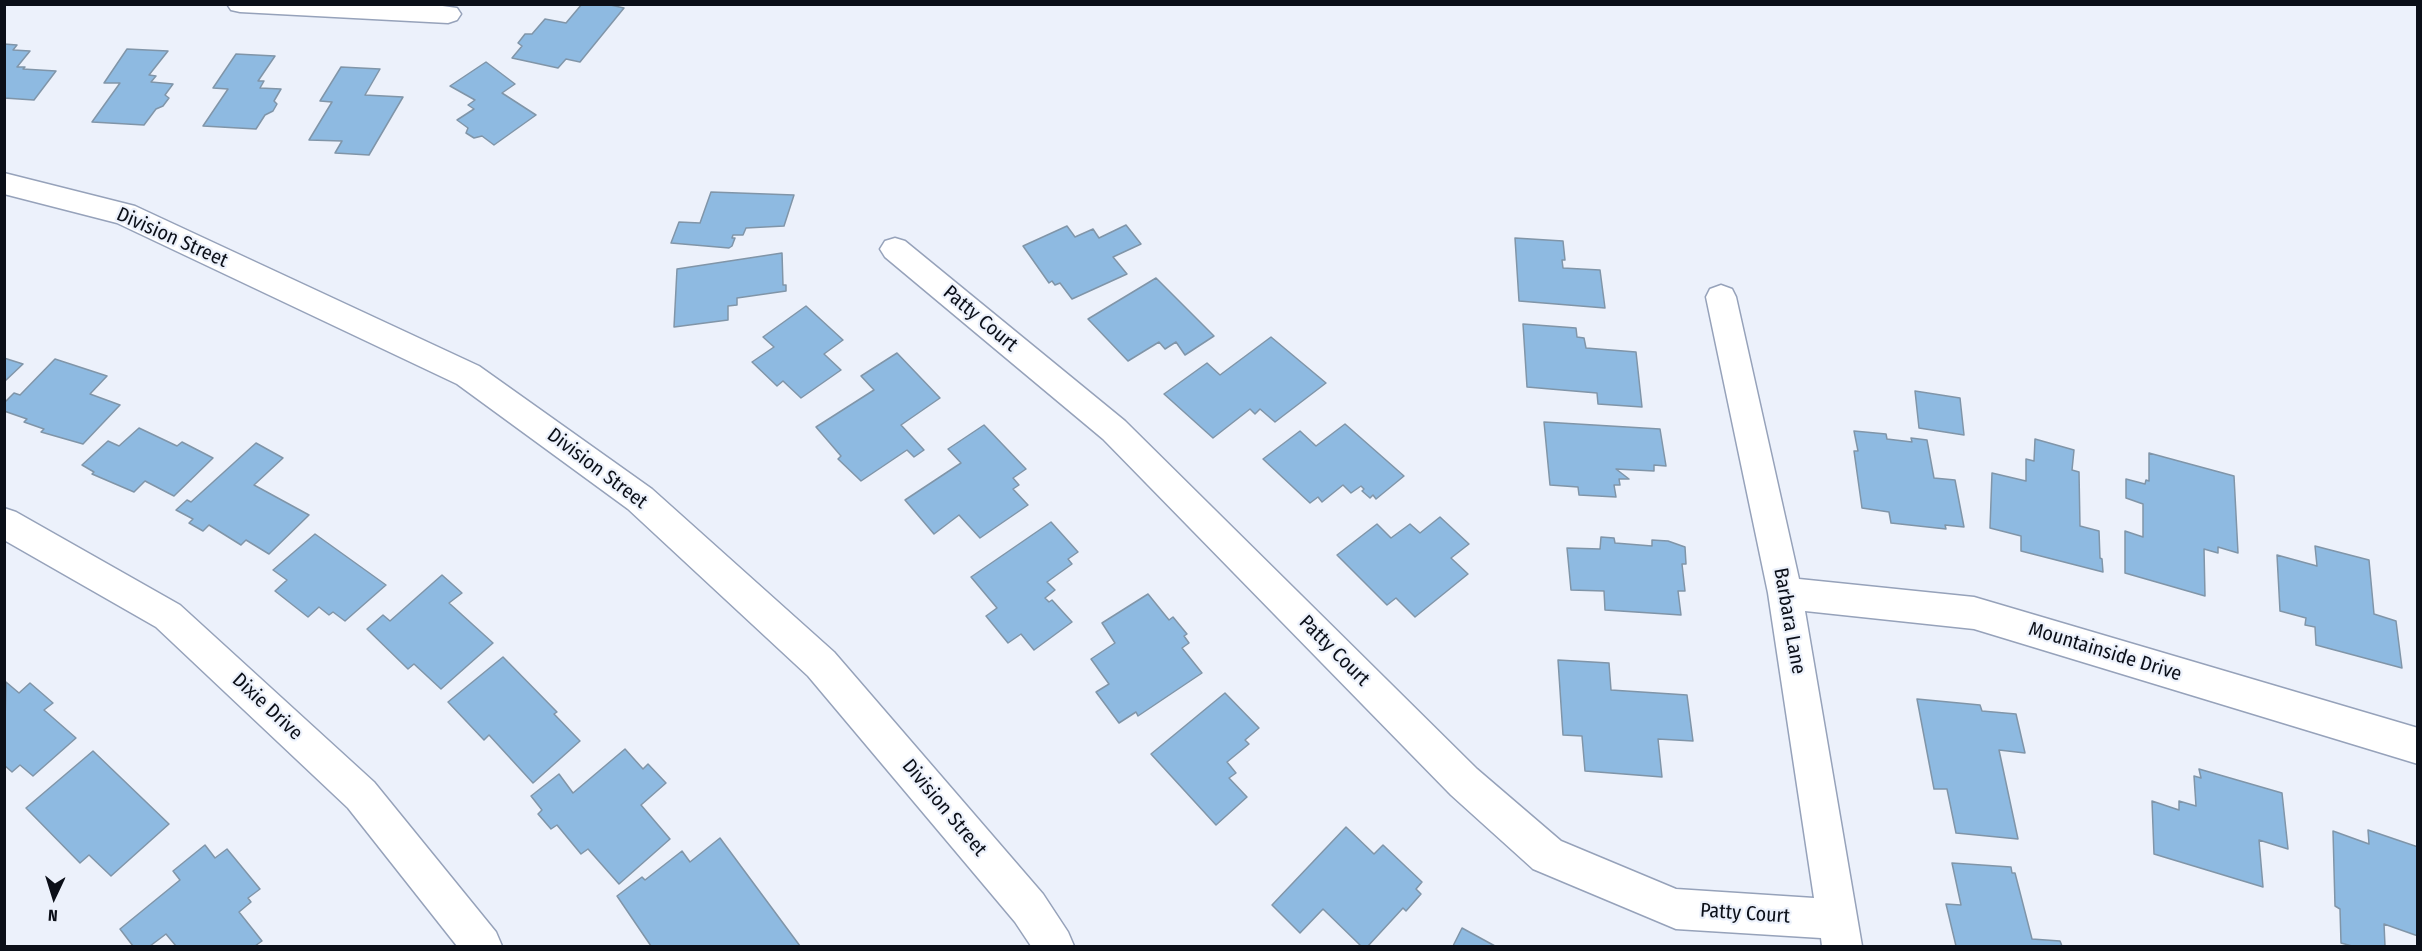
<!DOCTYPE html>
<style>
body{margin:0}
#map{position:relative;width:2422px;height:951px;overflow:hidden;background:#ecf1fb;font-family:"Fira Sans Condensed",sans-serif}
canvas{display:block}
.frame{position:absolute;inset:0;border:6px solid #0b0f18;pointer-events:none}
.north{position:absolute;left:24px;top:867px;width:60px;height:60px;-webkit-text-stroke:4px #ecf1fb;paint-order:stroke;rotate:184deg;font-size:16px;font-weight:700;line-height:24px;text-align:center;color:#0b0f18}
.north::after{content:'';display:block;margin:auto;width:21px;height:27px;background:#0b0f18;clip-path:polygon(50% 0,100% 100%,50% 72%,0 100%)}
</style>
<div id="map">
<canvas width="2422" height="951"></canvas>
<div class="frame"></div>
<div class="north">N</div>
</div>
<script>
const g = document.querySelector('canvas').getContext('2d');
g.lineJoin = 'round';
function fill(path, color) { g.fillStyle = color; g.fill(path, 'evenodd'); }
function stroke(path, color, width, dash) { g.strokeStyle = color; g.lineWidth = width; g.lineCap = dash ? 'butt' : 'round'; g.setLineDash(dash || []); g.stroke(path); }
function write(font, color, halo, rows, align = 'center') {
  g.font = font + ' "Fira Sans Condensed",sans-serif'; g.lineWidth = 4.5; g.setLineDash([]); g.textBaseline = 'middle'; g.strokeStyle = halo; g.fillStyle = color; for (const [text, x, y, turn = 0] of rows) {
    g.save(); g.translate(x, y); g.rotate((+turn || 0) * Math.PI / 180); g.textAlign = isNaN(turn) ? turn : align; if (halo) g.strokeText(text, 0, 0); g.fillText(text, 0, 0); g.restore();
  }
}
const building = new Path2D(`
 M582 4H606L624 8 580 62 566 59 558 68 512 58 522 46 518 43 525 34H532L545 19 566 23Z
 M4 44 17 45 13 50 30 51 17 67H25L23 69 56 71 34 100 4 98Z
 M127 49 168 51 149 75 156 76 151 82 173 84 165 95 169 98 163 106 156 109 144 125 92 122 120 83H104Z
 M236 54 275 56 258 81H264L260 88 281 89 274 101 277 104 273 111 265 115 256 129 203 126 228 89 213 88Z
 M486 62 515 84 502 93 536 115 494 145 482 136 474 138 466 133 468 128 457 120 474 109 468 105 475 100 450 86Z
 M341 67 380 69 365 95 403 97 369 155 335 153 342 141 309 140 332 102 320 101Z
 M711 192 794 195 784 226 746 228 743 235H733L732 238H735L732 246 729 248 671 243 679 222 700 223Z
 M1126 225 1141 244 1113 257 1127 274 1072 299 1060 283 1055 285 1052 281 1049 283 1023 246 1067 226 1075 237 1093 229 1099 238Z
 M1515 238 1563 241 1565 260H1562L1563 268 1600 270 1605 308 1519 301Z
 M782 253 783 285H786V291L737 298V305L728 306V320L674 327 677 269Z
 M1156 278 1214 336 1185 355 1176 342 1165 349 1159 342 1128 361 1088 319Z
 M806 306 843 340 824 354 841 370 801 398 783 381 777 386 752 362 774 347 763 337Z
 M1523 324 1576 328 1577 337 1584 338 1586 348 1636 352 1642 407 1598 404 1597 393 1527 387Z
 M1271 337 1326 383 1275 422 1260 409 1255 414 1250 409 1213 438 1164 394 1207 363 1220 375Z
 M897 353 940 398 901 425 924 450 914 457 907 450 861 481 838 459 841 456 816 427 874 390 861 376Z
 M4 358 23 364 4 382Z
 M55 359 107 376 90 394 120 405 83 444 41 432 44 429 24 422 27 419 4 411V403L14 393 20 395Z
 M1915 391 1960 398 1964 435 1919 428Z
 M1544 422 1660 429 1666 466 1654 465V471L1616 469 1629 479H1619L1620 485H1614L1616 497 1579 495 1578 487 1550 485Z
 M1345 424 1404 476 1376 499 1373 495 1370 498 1362 491 1364 489 1361 486 1351 493 1343 485 1322 502 1318 497 1310 503 1263 459 1300 431 1316 446Z
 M984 425 1026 469 1013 478 1019 485 1013 489 1028 505 980 538 959 515 934 534 905 500 961 463 948 449Z
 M139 428 177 446 182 442 213 458 174 496 145 481 134 492 92 474 94 472 82 465 108 441 119 446Z
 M1854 431 1886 434 1887 439 1912 442 1911 438 1927 440 1934 478 1955 480 1964 527 1945 525 1946 529 1891 523 1889 512 1862 508 1854 451H1858Z
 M2035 439 2074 450 2072 470 2079 472 2080 526 2099 531 2100 558 2102 559 2103 572 2021 551V536L1990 528 1992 473 2026 481V459L2034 461Z
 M256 443 283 458 254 485 309 515 269 554 246 540 241 545 209 525 203 531 189 523 193 519 176 510 187 500 191 502Z
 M2149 453 2234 476 2238 553 2218 547V553L2204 549 2205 596 2125 573V531L2143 537V504L2126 498V479L2145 484 2146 480 2149 481Z
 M1440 517 1469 544 1451 558 1468 574 1415 617 1396 598 1387 605 1337 555 1377 524 1391 538 1410 524 1420 533Z
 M1051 522 1078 552 1068 559 1072 564 1047 582 1055 590 1045 598 1049 602 1052 600 1072 622 1034 650 1021 634 1008 643 986 616 997 608 971 577Z
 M315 534 386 585 345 621 333 612 329 615 319 607 308 617 275 591 287 580 273 570Z
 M1601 537 1614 538 1615 543 1652 546V540L1668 541 1685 547 1686 564H1682L1685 591H1678L1681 615 1605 610 1604 591 1571 590 1567 548 1600 549Z
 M2315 546 2369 560 2374 614 2396 621 2402 668 2316 645 2315 627 2305 625 2306 618 2280 611 2277 555 2317 566Z
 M442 575 462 593 449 603 493 643 441 689 414 664 408 669 367 629 383 615 390 621Z
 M1148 594 1169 620 1173 617 1187 634 1184 636 1189 643 1182 648 1202 673 1138 716 1136 712 1119 723 1096 692 1109 684 1091 659 1115 643 1102 623Z
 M503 657 557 712 554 714 580 741 533 783 489 735 484 740 448 702Z
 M1558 660 1609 663 1611 690 1687 695 1693 741 1658 739 1662 777 1585 771 1582 736 1563 735Z
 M6 682 19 693 30 683 53 703 44 710 76 738 33 776 20 765 12 772 4 765Z
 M1225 693 1259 728 1245 740 1249 744 1227 762 1236 773 1229 778 1247 797 1216 825 1151 754Z
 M1917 699 1980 705 1982 711 2016 714 2025 753 1999 750 2018 839 1956 833 1947 789H1934Z
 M625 749 643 769 648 764 666 783 641 805 670 839 619 884 588 849 581 854 557 825 551 829 538 814 542 810 531 796 559 774 573 793Z
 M93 751 169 824 111 876 89 855 80 863 26 808Z
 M2199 769 2282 793 2288 849 2259 840 2263 887 2154 854 2152 801 2179 810V801L2196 806 2194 776 2201 778Z
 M1346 827 1374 854 1383 845 1422 882 1416 889 1421 894 1406 911 1403 908 1368 946H1361L1323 909 1300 933 1272 905Z
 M2368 830 2418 847V936L2384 924 2385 946H2352L2341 943 2340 909 2335 906 2333 831 2369 844Z
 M720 838 800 946H651L617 896 642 877 645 880 682 851 690 862Z
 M205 845 215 858 227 849 260 889 248 898 251 902 239 912 262 941 255 946H176L166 934 150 946H133L120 929 180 880 173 871Z
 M1952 863 2011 867 2012 873H2015L2032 939 2060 941 2062 946H1956L1946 904 1961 905Z
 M1462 928 1495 946H1453Z`);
fill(building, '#8ebae1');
stroke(building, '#8095a8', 1.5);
const street = new Path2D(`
 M227 4H428L457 8 461 14 457 20 448 23 240 12 231 10Z
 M895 238 905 241 1125 421 1477 769 1561 841 1676 889 1814 898 1768 593 1706 297 1710 289 1721 285 1732 289 1736 297 1799 579 1974 597 2418 728V764L1974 629 1805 611 1862 946H1822L1821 938 1676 929 1533 869 1451 795 1103 439 885 257 880 249 885 241Z
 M4 508 16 512 180 605 374 782 496 932 502 946H457L348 808 156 627 4 540Z`);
const secondary = new Path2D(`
 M4 173 135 206 479 366 652 489 834 652 1043 894 1068 932 1074 946H1031L1015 922 808 676 628 509 457 384 117 223 4 194Z`);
stroke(street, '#96a2ba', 3);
stroke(secondary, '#96a2ba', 3);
fill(street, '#fff');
fill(secondary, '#fff');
write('20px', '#0b0f18', '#ecf1fb', [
 ["Division Street",172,238,24],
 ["Patty Court",980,319,40],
 ["Division Street",597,469,37],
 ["Barbara Lane",1789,621,80],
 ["Patty Court",1334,651,45],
 ["Mountainside Drive",2105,652,17],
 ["Dixie Drive",267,707,43],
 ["Division Street",944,808,50],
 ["Patty Court",1745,914,4]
]);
</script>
